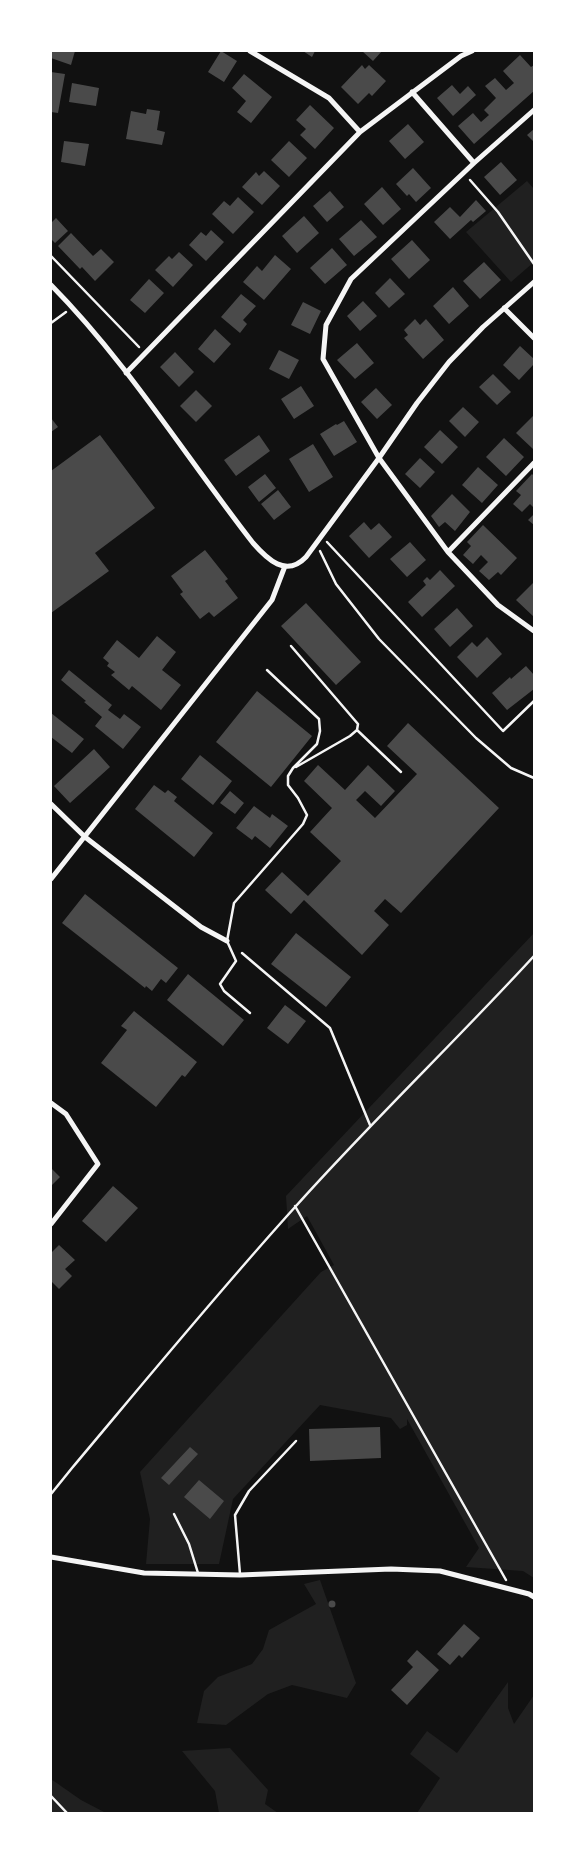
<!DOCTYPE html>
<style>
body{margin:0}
#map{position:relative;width:585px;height:1864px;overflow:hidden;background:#111;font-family:Poppins,sans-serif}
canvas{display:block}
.frame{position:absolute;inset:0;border:52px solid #fff;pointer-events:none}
</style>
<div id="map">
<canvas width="585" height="1864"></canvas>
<div class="frame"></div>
</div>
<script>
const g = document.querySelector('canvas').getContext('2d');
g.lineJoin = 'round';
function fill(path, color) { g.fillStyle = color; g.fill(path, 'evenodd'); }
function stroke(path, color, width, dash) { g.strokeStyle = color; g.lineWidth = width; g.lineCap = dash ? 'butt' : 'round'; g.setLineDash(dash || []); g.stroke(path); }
fill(new Path2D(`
 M527 181 534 189V262L511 282 466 232Z
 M534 933V1578L523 1571 466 1567 479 1548 407 1419V1425L400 1429 391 1418 320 1405 233 1499 219 1564H146L150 1519 140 1472 321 1272 334 1265 307 1216 288 1229 286 1196Z
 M320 1580 356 1683 347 1698 292 1685 268 1694 226 1725 197 1723 204 1691 218 1677 252 1664 263 1649 269 1630 316 1604 304 1584Z
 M508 1682V1708L514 1724 534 1695V1813H417L440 1778 410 1754 427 1731 457 1753Z
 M230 1748 268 1790 265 1804 278 1813H219L215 1791 182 1751Z
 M51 1779 81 1800 106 1813H51Z`), '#202020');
fill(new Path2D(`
 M51 51H75L71 65 51 58Z
 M221 51 237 61 224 82 208 72Z
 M303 51H315L312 57Z
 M362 51H382L373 61Z
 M520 55 531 67 534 65V91L474 144 458 126 473 113 481 122 489 115 484 110 496 98 485 86 495 78 506 90 514 83 503 71Z
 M362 65 365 69 369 65 386 81 372 96 369 93 358 104 341 87Z
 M51 72 65 74 58 113 51 112Z
 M244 74 272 97 251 123 237 112 246 101 232 88Z
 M72 83 99 88 96 106 69 102Z
 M452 85 460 94 468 86 476 95 453 116 437 98Z
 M310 105 334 128 315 149 300 135 306 129 296 120Z
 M147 109 160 111 157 130 165 132 162 145 126 139 131 111 146 114Z
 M408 124 424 142 405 159 389 141Z
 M534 129V142L527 135Z
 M64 141 89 144 85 166 61 162Z
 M289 141 307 158 289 177 271 160Z
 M501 162 517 180 500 195 484 177Z
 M413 168 431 188 416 202 409 194 407 196 396 184Z
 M264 171 280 186 262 205 242 187 256 172 259 176Z
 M382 187 401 209 383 225 364 204Z
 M330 191 344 207 327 222 313 206Z
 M238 197 254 212 233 234 212 214 224 201 230 206Z
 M476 200 486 211 473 222 471 220 450 239 434 222 450 207 460 217Z
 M304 216 319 233 297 253 282 236Z
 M56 218 68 231 55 243 51 239V223Z
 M361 220 377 237 354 256 339 239Z
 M211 230 224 242 206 261 189 245 201 232 206 236Z
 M71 233 93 256 101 249 114 262 95 281 82 267 80 269 58 246Z
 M412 240 430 260 409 279 391 259Z
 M332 248 347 265 325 284 310 268Z
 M179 252 193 265 173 287 155 270 169 256 172 259Z
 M275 255 291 269 264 300 243 282 257 266 262 271Z
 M484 262 501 280 480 299 463 281Z
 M390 278 405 294 389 308 375 293Z
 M149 279 164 293 145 313 130 300Z
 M453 287 469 306 449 324 433 306Z
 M241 294 256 306 243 320 247 324 240 333 221 317Z
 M363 301 377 316 360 331 347 316Z
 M303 302 321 311 310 334 291 325Z
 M415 319 420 325 426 319 444 340 423 359 404 338 408 335 404 330Z
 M215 329 231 344 214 363 198 349Z
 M357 343 374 363 355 379 337 360Z
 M520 346 534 359V364L519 380 503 365Z
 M279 350 299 360 289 379 269 369Z
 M175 352 194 372 179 387 160 367Z
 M493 374 511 392 497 405 479 387Z
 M301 386 314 406 294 419 281 399Z
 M376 388 392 405 377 419 361 402Z
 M196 390 212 406 196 422 180 406Z
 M463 407 479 422 465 437 449 421Z
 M533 416 534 417 533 449 516 433Z
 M51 418 58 427 51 432Z
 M344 421 357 442 334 456 320 434 336 424 337 425Z
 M440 430 458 447 442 464 424 447Z
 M100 435 155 508 95 553 109 571 51 613V471Z
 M259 435 270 451 236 476 224 460Z
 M504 438 524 457 506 476 486 457Z
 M313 444 333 477 309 492 289 459Z
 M420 458 435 472 420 488 405 474Z
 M478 467 498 485 482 503 462 485Z
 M265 474 276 488 259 502 248 487Z
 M532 474 534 476V508L530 504 522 512 513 504 521 495 516 491Z
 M278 490 291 507 274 520 261 504Z
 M452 494 470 512 455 531 445 522 439 527 431 516Z
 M534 514V525L528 520Z
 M364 522 371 530 379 523 392 537 369 558 349 536Z
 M483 525 517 558 501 575 498 572 489 580 479 571 488 562 481 555 473 564 463 555 471 546 467 542Z
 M410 542 426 560 407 577 390 559Z
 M205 550 228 579 225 581 238 598 214 617 209 612 200 619 180 594 183 592 171 576Z
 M440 570 455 586 422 617 408 602 426 585 423 581 427 577 430 580Z
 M534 582V617L516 600Z
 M306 603 361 662 336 685 281 626Z
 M457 608 473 626 450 647 434 629Z
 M157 636 176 652 162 670 181 685 161 710 132 686 129 690 111 675 115 672 107 666 109 663 103 658 117 640 139 658Z
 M487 637 502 654 477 678 457 657 472 642 477 647Z
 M526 666 534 675V689L507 710 492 693 510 677 511 679Z
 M69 670 112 705 108 710 120 719 124 714 141 727 123 749 95 726 102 717 84 702 86 701 61 680Z
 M257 691 312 736 271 787 216 742Z
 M51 713 84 739 72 753 51 737Z
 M408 723 499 808 401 913 385 899 374 911 389 925 362 955 304 900 291 914 265 890 282 872 308 896 341 861 310 832 332 808 304 781 318 765 345 790 368 765 395 791 381 806 365 791 356 800 375 818 417 774 387 746Z
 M94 749 110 767 70 803 54 786Z
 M200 755 232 781 213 805 181 779Z
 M154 785 165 793 168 790 177 797 174 801 213 833 194 857 135 809Z
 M230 791 244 803 235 814 220 803Z
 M254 806 270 818 272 814 288 826 270 848 255 836 252 840 236 828Z
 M85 894 178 968 166 983 161 979 152 991 146 986 145 988 62 923Z
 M296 933 351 977 326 1007 271 964Z
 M188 974 244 1020 223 1046 167 1000Z
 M285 1005 306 1021 288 1044 267 1028Z
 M134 1011 197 1062 185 1077 182 1075 156 1107 101 1063 127 1030 121 1026Z
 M51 1168 60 1177 51 1186Z
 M113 1186 138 1208 106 1242 82 1221Z
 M59 1245 75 1260 65 1269 72 1276 59 1289 51 1281V1253Z
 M380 1427 381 1458 310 1461 309 1429Z
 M190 1447 198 1454 169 1485 161 1478Z
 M199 1480 224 1501 210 1519 184 1497Z
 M328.5 1604a3.5 3.5 0 1 1 7 0a3.5 3.5 0 1 1-7 0Z
 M464 1624 480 1638 462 1658 459 1655 450 1665 437 1654Z
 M417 1650 439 1670 407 1705 391 1690 413 1667 407 1661Z`), '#4a4a4a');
stroke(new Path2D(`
 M470 180 498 212 534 264
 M51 256 139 347
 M51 323 66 312
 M327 542 503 731 534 701
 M320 551 336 584 379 639 476 738 511 768 534 778
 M242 953 330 1028 370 1125
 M295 1206 506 1580
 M51 1494 72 1468C146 1380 219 1291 296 1206 373 1120 456 1041 534 956
 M51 1796 67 1813`), '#f5f5f5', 2.5);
stroke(new Path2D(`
 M291 646 358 724 357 730 350 736 296 767
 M357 730 401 772
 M250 1013 224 991 220 984 236 961 227 941 234 903 303 824 307 815 298 798 288 785V776L293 768 317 744 320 731 319 719 267 670
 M174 1514 189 1544 198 1573
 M240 1574 235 1515 249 1491 296 1441`), '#f5f5f5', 2.5);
stroke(new Path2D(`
 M250 51 329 98 360 132
 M412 92 474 163 534 110
 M474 163 351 279 326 325 323 359 379 458 448 552 498 605 534 631
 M51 285C127 362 186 457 253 543 267 559 286 578 306 557L379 458 417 403 449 362 483 327 534 282
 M504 308 534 338
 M126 373 360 132 461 56 472 51
 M448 552 534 463
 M51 804 85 837 201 927 227 941
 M51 879 272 600 285 566
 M51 1103 66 1114 98 1164 51 1224
 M51 1557 144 1573 240 1575 391 1569 440 1571 529 1594 534 1597`), '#f5f5f5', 5);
</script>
